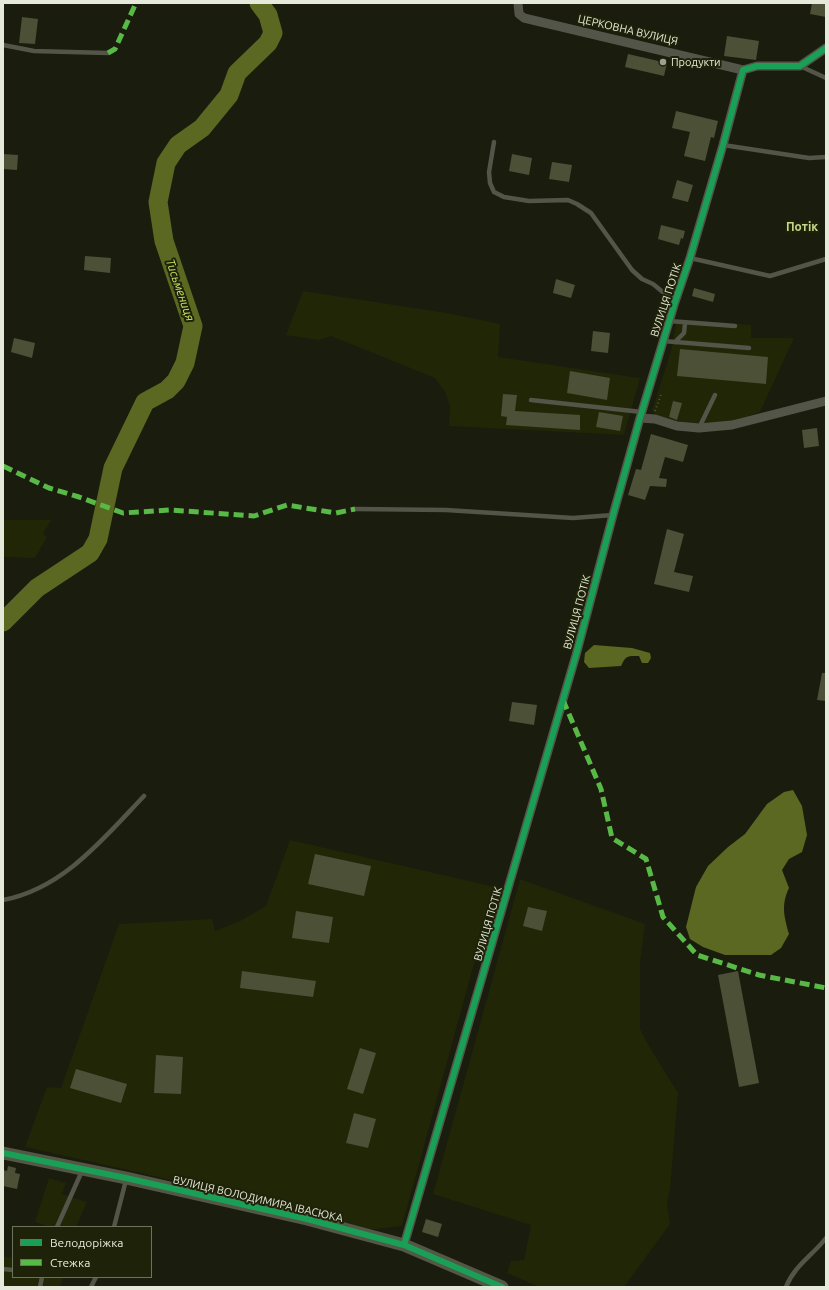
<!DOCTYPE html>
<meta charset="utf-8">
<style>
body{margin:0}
#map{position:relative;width:829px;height:1290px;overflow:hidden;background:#1a1c0e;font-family:Ubuntu,sans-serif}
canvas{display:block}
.frame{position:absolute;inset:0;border:4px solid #e5e9d9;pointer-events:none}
.legend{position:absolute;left:12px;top:1226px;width:140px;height:52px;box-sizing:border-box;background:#1d2208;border:1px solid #6d725c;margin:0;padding:5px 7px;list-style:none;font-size:12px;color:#e5e9d9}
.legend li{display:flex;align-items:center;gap:8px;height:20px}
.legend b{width:20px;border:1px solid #6d725c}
</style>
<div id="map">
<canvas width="829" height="1290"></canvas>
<div class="frame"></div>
<ul class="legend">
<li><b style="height:5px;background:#1a9f57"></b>Велодоріжка</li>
<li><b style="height:5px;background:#58b947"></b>Стежка</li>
</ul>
</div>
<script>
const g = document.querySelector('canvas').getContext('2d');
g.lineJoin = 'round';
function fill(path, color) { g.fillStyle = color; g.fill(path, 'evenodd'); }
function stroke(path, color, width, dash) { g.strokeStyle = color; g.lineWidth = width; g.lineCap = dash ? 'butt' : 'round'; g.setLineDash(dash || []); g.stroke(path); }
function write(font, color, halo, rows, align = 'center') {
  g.font = font + ' Ubuntu,sans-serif'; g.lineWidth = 4; g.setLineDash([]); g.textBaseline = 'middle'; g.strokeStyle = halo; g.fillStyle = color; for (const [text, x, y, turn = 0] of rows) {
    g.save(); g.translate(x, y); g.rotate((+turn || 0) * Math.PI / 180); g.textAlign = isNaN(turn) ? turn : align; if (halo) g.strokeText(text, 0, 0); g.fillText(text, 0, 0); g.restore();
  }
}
fill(new Path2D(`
 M303 291 447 313 500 324 498 357 640 378 624 435 449 426 450 406 445 392 435 378 331 336 319 340 286 335Z
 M677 319 751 325V338H794L760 412 728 423 689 427 659 418 652 411 671 351Z
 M3 520H51L43 534 47 537 35 558 3 557Z
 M290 840 495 887 402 1226 367 1230 337 1221 150 1175 25 1147 47 1087 61 1088 119 924 212 919 215 931 240 921 266 906Z
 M520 879 645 924 640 961V1029L649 1046 678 1093 670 1189 667 1204 670 1224 624 1287H539L507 1273 511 1261 524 1260 531 1225 433 1194Z
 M49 1178 66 1183 62 1194 87 1202 76 1227H50L35 1222Z
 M3 1256 13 1258V1277H63L60 1287H3Z`), '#212607');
fill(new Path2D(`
 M594 645 632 648 650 653 651 658 648 663H642L639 656C628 656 626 655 621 666L589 668 584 662 585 653Z
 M793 790 802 806 807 835 802 852 789 859 782 870 789 888C781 905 784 916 789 934L781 948 771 955H725L703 947 690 939 686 927 696 887 708 866 728 847 745 834 767 804 784 792Z`), '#5b6821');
stroke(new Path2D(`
 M3 622 37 588 90 553 98 539 113 468 145 402 167 390 176 381 185 363 193 326 164 241 158 202 166 163 178 145 202 128 229 95 237 73 268 43 273 33 268 15 259 3`), '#5b6821', 19);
fill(new Path2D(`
 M812 3H826V17L810 14Z
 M22 17 38 19 35 44 19 43Z
 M727 36 759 41 756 60 724 56Z
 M628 54 667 63 664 76 625 67Z
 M676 111 718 121 714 138 711 137 705 161 684 156 690 132 672 128Z
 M3 154 18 155 17 170 3 169Z
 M512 154 532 158 529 175 509 171Z
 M552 162 572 165 569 182 549 179Z
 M677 180 693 185 688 202 672 198Z
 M661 225 685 231 683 239 681 238 679 245 658 239Z
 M85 256 111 258 110 273 84 270Z
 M556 279 575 285 571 298 553 293Z
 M694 288 715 294 713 302 692 296Z
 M593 331 610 333 608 353 591 351Z
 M14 338 35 343 32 358 11 352Z
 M680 349 768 357 766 384 677 376Z
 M570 371 610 378 607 400 567 393Z
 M503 394 517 395 515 411 580 415V430L506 425 507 417 501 416Z
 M673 401 682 403 677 420 669 417Z
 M599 412 623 416 620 431 596 427Z
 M817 428 819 446 804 448 802 430Z
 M651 434 688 445 683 462 665 457 659 478 667 479 666 487 650 486 645 500 628 495 636 469 641 470Z
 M667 529 684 534 674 572 693 576 689 592 654 584Z
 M822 673H826V701L817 700Z
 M512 702 537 705 534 725 509 721Z
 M315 854 371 866 364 896 308 884Z
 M528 907 547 911 542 931 523 926Z
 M296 911 333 917 329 943 292 938Z
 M242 971 316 981 313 997 240 988Z
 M738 971 759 1083 739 1087 718 975Z
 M360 1048 376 1053 363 1094 347 1089Z
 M156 1055 183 1057 181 1094 154 1093Z
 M76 1069 127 1084 121 1103 70 1088Z
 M354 1113 376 1119 368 1148 346 1143Z
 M8 1166 16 1168 15 1173 20 1174 17 1189 3 1186V1170L7 1171Z
 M426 1219 442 1224 438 1237 422 1232Z`), '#4b5036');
stroke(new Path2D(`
 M655 411 661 395`), '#53564a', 2, [1, 3]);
stroke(new Path2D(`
 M3 45 34 51 108 53
 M800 66 826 78
 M494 142 489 172 490 183 494 192 504 197 529 201 568 200 577 204 591 213 632 270 642 279 653 284 675 302
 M723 145 809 158 826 157
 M690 258 770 276 826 259
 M669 321 735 326
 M663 341 749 348
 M675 342 684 333 685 323
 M531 400 642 412
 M699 428 715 395
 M355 509 446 510 573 518 613 515
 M3 900C63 889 104 838 144 796
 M57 1227 82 1171
 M114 1227 126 1180
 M3 1269 13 1270
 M40 1287 42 1277
 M91 1287 96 1277
 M786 1287C794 1266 813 1255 826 1238`), '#525547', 4.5);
stroke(new Path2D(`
 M518 3 519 14 524 18 743 70
 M640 418 655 419 677 426 699 428 732 425 826 401
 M404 1245 576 655 613 515 640 418 675 302 690 258 723 145 743 70 757 66H800L826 48`), '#525547', 9);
stroke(new Path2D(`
 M3 1153 126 1178 307 1219 404 1245 502 1287`), '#535746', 13);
stroke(new Path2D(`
 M108 53 115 49 136 3
 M3 466 49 488 79 497 123 513 170 510 254 516 287 505 336 513 355 509
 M563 700 601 789 612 838 646 859 663 917 697 955 759 975 826 988`), '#58b947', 5, [10, 5]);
stroke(new Path2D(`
 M3 1153 126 1178 307 1219 404 1245 502 1287
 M404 1245 576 655 613 515 640 418 675 302 690 258 723 145 743 70 757 66H800L826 48`), '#1a9f57', 6);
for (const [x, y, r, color] of [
 [663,62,4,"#9ea192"]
]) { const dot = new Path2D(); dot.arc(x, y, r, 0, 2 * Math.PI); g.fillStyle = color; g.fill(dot); stroke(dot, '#1d2208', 1.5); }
write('11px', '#e5e9d9', '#1d2208', [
 ["ЦЕРКОВНА ВУЛИЦЯ",628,30,13],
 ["ВУЛИЦЯ ПОТІК",666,300,-72],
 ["ВУЛИЦЯ ПОТІК",577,612,-75],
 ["ВУЛИЦЯ ПОТІК",488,924,-74],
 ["ВУЛИЦЯ ВОЛОДИМИРА ІВАСЮКА",258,1199,13]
]);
write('11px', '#e5e9d9', '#1d2208', [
 ["Продукти",671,62]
], 'left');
write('bold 12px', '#c6d78b', '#1d2208', [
 ["Потік",802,227]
]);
write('italic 12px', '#cde666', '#1d2208', [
 ["Тисьмениця",180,290,71]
]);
</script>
